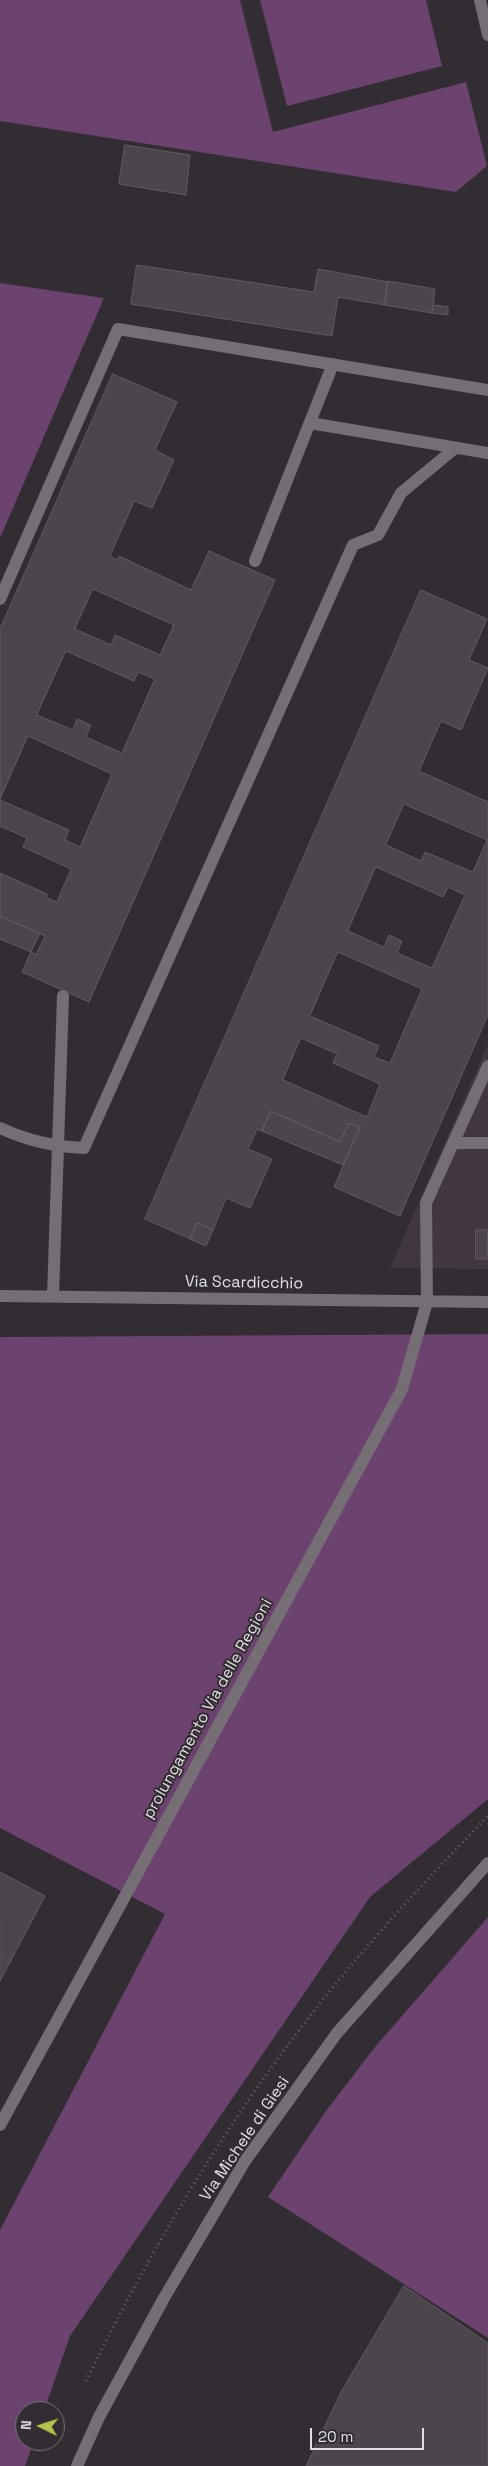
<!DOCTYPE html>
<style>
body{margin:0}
#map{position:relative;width:488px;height:2466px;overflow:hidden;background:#322d32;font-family:"Space Grotesk",sans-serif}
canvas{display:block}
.north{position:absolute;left:15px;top:2401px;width:50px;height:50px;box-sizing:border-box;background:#322d32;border:1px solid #787478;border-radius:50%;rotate:274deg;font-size:14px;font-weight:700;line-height:20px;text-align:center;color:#e1dee1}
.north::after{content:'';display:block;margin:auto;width:18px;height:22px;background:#b4c24a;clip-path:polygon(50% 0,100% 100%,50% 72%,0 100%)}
.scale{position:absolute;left:310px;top:2428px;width:114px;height:22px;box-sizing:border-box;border:2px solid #e1dee1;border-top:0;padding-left:6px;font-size:15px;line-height:18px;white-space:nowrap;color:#e1dee1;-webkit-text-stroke:4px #322d32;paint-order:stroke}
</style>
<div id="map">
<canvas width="488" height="2466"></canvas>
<div class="north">N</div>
<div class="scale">20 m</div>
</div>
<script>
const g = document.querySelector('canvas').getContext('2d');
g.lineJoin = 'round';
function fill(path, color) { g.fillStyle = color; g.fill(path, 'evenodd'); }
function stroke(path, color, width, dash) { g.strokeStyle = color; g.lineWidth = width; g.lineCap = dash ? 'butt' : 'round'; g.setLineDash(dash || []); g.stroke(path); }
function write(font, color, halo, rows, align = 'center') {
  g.font = font + ' "Space Grotesk",sans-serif'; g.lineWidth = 4; g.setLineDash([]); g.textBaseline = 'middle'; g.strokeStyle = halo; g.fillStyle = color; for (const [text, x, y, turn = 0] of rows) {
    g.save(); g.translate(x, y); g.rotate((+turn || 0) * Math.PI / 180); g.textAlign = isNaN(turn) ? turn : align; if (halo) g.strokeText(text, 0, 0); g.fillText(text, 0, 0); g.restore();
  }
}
fill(new Path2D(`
 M488 1044V1269L390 1268Z`), '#403740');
fill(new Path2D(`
 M0 0H240L273 132 466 82 487 166 456 192 0 121Z
 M260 0H426L442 66 287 106Z
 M0 283 104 298 0 538Z
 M488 1334V1799L370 1897 70 2336 44 2411H25V2441H34L25 2466H0V2230L165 1914 0 1828V1337Z
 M488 1917V2338L268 2197 326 2111 375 2047Z`), '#6c426e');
const building = new Path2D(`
 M125 145 190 155 186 195 119 184Z
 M137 265 314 292 318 269 388 282 385 305 338 297 332 336 131 304Z
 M388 281 435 289 432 313 385 305Z
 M434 305 448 307V315L432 313Z
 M113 374 177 402 155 450 174 460 152 508 134 501 110 556 117 560 119 556 191 590 209 551 275 580 89 1002 22 972 31 952 36 955 45 936 0 916V873L47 894V898L57 902 71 869 23 847 27 838 0 826V629ZM93 589 174 625 160 655 115 635 111 645 75 629ZM66 651 134 681 138 672 155 679 122 753 86 737 91 725 77 719 73 730 37 715ZM28 736 112 774 80 847 65 840 69 830 0 800Z
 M421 590 487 619 469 660 488 668 461 730 441 721 419 771 488 802V1015L400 1216 334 1187 360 1127 349 1123 340 1142 271 1111 262 1131 257 1129 248 1149 272 1159 250 1208 226 1198 213 1230 197 1223 190 1239 145 1219ZM404 804 487 840 473 872 425 852 421 861 386 845ZM376 867 443 897 448 887 465 895 432 968 397 953 402 941 389 935 384 947 348 931ZM338 952 422 989 390 1063 374 1057 379 1046 310 1016ZM301 1038 337 1054 333 1063 380 1084 367 1117 283 1080Z
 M0 916 40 933 31 952 0 939Z
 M271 1111 340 1142 349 1123 360 1127 343 1165 262 1131Z
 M197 1223 213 1230 206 1246 190 1239Z
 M476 1230H488L487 1259H476Z
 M0 1872 45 1896 0 1981Z
 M404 2286 488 2343V2466H306L340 2394Z`);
fill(building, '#4c464c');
stroke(building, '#605b60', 1);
stroke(new Path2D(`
 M86 2381C150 2251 224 2125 314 2011 368 1942 427 1879 488 1816`), '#676367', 3, [1, 4]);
stroke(new Path2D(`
 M480 0 488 35
 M310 423 488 453
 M255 561 333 364
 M0 599 118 329 488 390
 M0 1128C28 1141 53 1147 84 1148L353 545 378 535 401 493 454 449
 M454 1143H488
 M0 1296 488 1302
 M53 1296 63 996
 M0 2125 402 1389 427 1302 426 1203 488 1066
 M77 2466 99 2417 164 2298 245 2161 337 2033 488 1863`), '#756f75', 12);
write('16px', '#e1dee1', '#322d32', [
 ["Via Scardicchio",244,1283,1],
 ["prolungamento Via delle Regioni",208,1709,-61],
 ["Via Michele di Giesi",245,2139,-56]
]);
</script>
